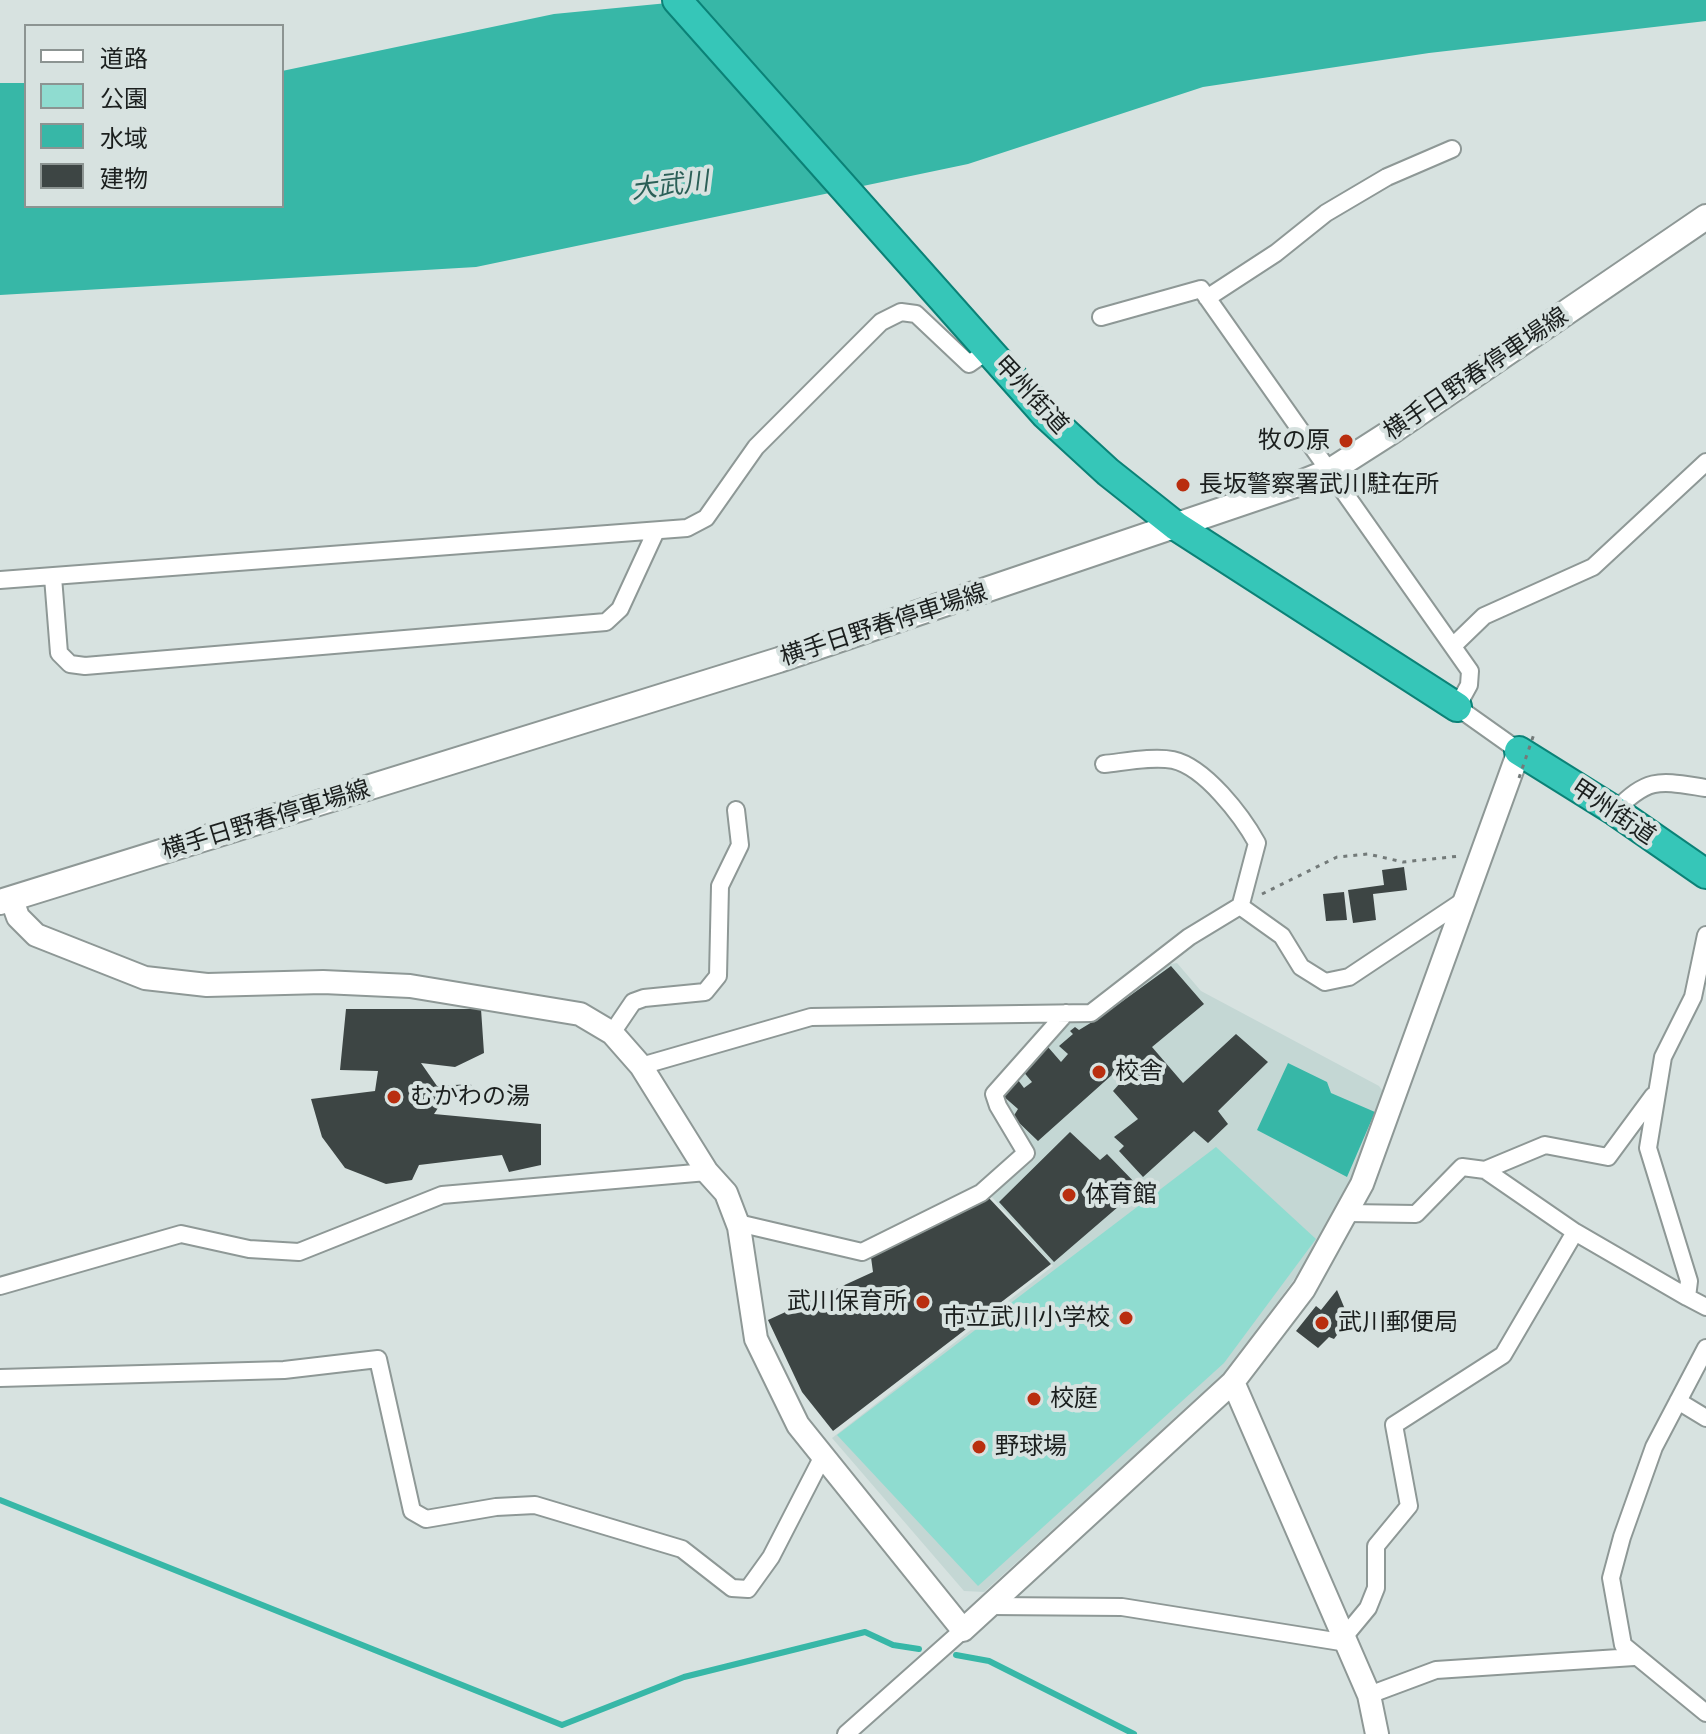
<!DOCTYPE html>
<meta charset="utf-8">
<style>
body{margin:0}
#map{position:relative;width:1706px;height:1734px;overflow:hidden;background:#d7e2e0;font-family:Raleway,"Noto Sans JP",sans-serif}
canvas{display:block}
.legend{position:absolute;left:24px;top:24px;width:260px;height:184px;box-sizing:border-box;background:#d7e2e0;border:2px solid #8c9492;margin:0;padding:10px 14px;list-style:none;font-size:24px;color:#1b1f1e}
.legend li{display:flex;align-items:center;gap:16px;height:40px}
.legend b{width:40px;border:2px solid #8c9492}
</style>
<div id="map">
<canvas width="1706" height="1734"></canvas>
<ul class="legend">
<li><b style="height:10px;background:#fff"></b>道路</li>
<li><b style="height:22px;background:#8fdcd0"></b>公園</li>
<li><b style="height:22px;background:#37b7a7"></b>水域</li>
<li><b style="height:22px;background:#3d4544"></b>建物</li>
</ul>
</div>
<script>
const g = document.querySelector('canvas').getContext('2d');
g.lineJoin = 'round';
function fill(path, color) { g.fillStyle = color; g.fill(path, 'evenodd'); }
function stroke(path, color, width, dash) { g.strokeStyle = color; g.lineWidth = width; g.lineCap = dash ? 'butt' : 'round'; g.setLineDash(dash || []); g.stroke(path); }
function write(font, color, halo, rows, align = 'center') {
  g.font = font + ' Raleway,"Noto Sans JP",sans-serif'; g.lineWidth = 8; g.setLineDash([]); g.textBaseline = 'middle'; g.strokeStyle = halo; g.fillStyle = color; for (const [text, x, y, turn = 0] of rows) {
    g.save(); g.translate(x, y); g.rotate((+turn || 0) * Math.PI / 180); g.textAlign = isNaN(turn) ? turn : align; if (halo) g.strokeText(text, 0, 0); g.fillText(text, 0, 0); g.restore();
  }
}
fill(new Path2D(`
 M1177 963 1201 991 1379 1086 1384 1093 1356 1180 1323 1239 1228 1371 984 1592 964 1591 832 1438 1053 1266 991 1196 1035 1159 1000 1093 1067 1018 1088 1019 1166 965Z`), '#c4d7d4');
fill(new Path2D(`
 M1216 1147 1316 1239 1224 1363 978 1586 837 1435Z`), '#8fdcd0');
fill(new Path2D(`
 M699 0H1706V21L1429 53 1203 87 968 164 476 267 0 295V83H26V206H282V71L554 14Z
 M1288 1063 1327 1082 1331 1093 1375 1112 1347 1177 1257 1130Z`), '#37b7a7');
stroke(new Path2D(`
 M0 1500 562 1725 684 1677 865 1632 893 1645 919 1649
 M956 1655 989 1661 1134 1734`), '#37b7a7', 6);
fill(new Path2D(`
 M1404 867 1407 890 1373 894 1376 920 1353 923 1348 890 1384 885 1382 870Z
 M1344 892 1347 920 1326 921 1323 894Z
 M1171 966 1204 1004 1152 1047 1183 1083 1236 1034 1268 1062 1218 1111 1228 1124 1208 1143 1194 1131 1143 1177 1119 1151 1124 1146 1114 1137 1138 1119 1113 1091 1121 1082 1113 1074 1038 1141 1013 1117 1018 1109 1002 1095 1018 1080 1024 1088 1032 1082 1022 1070 1048 1047 1061 1062 1068 1054 1059 1046 1073 1034 1070 1031 1075 1027 1079 1030 1102 1016Z
 M346 1009H481L484 1053 455 1067 421 1063 437 1086 471 1084 472 1094 444 1099 434 1114 541 1124V1165L509 1172 502 1155 419 1165 412 1180 386 1184 345 1168 322 1137 311 1099 375 1091 378 1071 340 1070Z
 M1070 1132 1100 1160 1107 1154 1140 1188 1054 1262 999 1202Z
 M988 1197 1051 1264 833 1431 802 1392 768 1320 873 1272 870 1250Z
 M1337 1290 1349 1319 1334 1339 1329 1337 1318 1348 1296 1331 1316 1306 1321 1310Z`), '#3d4544');
const minor = new Path2D(`
 M1207 298 1276 253 1326 213 1387 177 1452 149
 M1101 317 1201 289 1470 671 1469 685 1457 707 1519 751
 M53 577 59 653 70 664 85 666 606 622 620 609 656 531
 M0 580 687 528 706 518 756 447 881 322 901 312 916 314 969 364 989 350
 M1453 646 1484 616 1593 567 1706 462
 M1104 764C1124 762 1153 756 1173 760 1205 767 1242 816 1257 843L1241 904
 M1615 811C1649 776 1660 781 1706 788
 M1706 935 1693 997 1663 1057 1648 1148 1689 1281 1687 1297 1706 1307
 M612 1033 633 1002 644 998 705 992 718 976 720 886 740 845 736 810
 M641 1066 811 1017 1091 1013 1189 937 1240 906 1282 936 1301 967 1325 982 1349 977 1466 899
 M1485 1170 1575 1232 1687 1297
 M1348 1213 1416 1214 1462 1167 1485 1170 1545 1145 1608 1157 1653 1096
 M738 1223 862 1252 981 1193 1026 1153 998 1106 994 1094 1066 1013
 M0 1286 181 1234 249 1249 299 1252 442 1195 707 1172
 M1706 1348 1654 1447 1622 1537 1611 1578 1623 1645 1706 1713
 M0 1378 284 1370 378 1359 412 1511 426 1519 496 1507 535 1505 682 1549 732 1588 748 1589 771 1557 823 1456
 M1678 1401 1706 1418
 M991 1606 1122 1607 1347 1643
 M1344 1637 1368 1608 1376 1588V1546L1409 1506 1394 1425 1503 1355 1575 1232
 M1369 1695 1436 1670 1634 1657
 M846 1734 963 1630`);
const tertiary = new Path2D(`
 M12 900 18 917 36 935 145 978 207 985 323 982 410 986 580 1014 612 1033 641 1066 707 1172 726 1193 739 1227 756 1339 798 1425 963 1630 1233 1382 1304 1289 1362 1184 1519 751
 M1233 1382 1369 1695 1377 1734`);
const secondary = new Path2D(`
 M0 902 779 660 1298 484 1330 471 1391 432 1706 217`);
const trunk = new Path2D(`
 M677 0 1046 415 1108 472 1176 526 1457 707
 M1519 751 1615 811 1706 874`);
stroke(minor, '#8e9896', 20);
stroke(tertiary, '#8e9896', 26);
stroke(secondary, '#8e9896', 28);
stroke(trunk, '#0b8277', 32);
stroke(new Path2D(`
 M1262 894 1337 857 1368 854 1403 862 1460 856`), '#737a79', 3, [4, 6]);
stroke(minor, '#fff', 16);
stroke(tertiary, '#fff', 22);
stroke(secondary, '#fff', 24);
stroke(trunk, '#36c6b8', 28);
stroke(new Path2D(`
 M1519 778 1534 734`), '#737a79', 3, [4, 6]);
for (const [x, y, r, color] of [
 [1346,441,8,"#b92e0f"],
 [1183,485,8,"#b92e0f"],
 [1099,1072,8,"#b92e0f"],
 [394,1097,8,"#b92e0f"],
 [1069,1195,8,"#b92e0f"],
 [923,1302,8,"#b92e0f"],
 [1126,1318,8,"#b92e0f"],
 [1322,1323,8,"#b92e0f"],
 [1034,1399,8,"#b92e0f"],
 [979,1447,8,"#b92e0f"]
]) { const dot = new Path2D(); dot.arc(x, y, r, 0, 2 * Math.PI); g.fillStyle = color; g.fill(dot); stroke(dot, '#d7e2e0', 3); }
write('24px', '#1b1f1e', '#d7e2e0', [
 ["横手日野春停車場線",1476,374,-34],
 ["甲州街道",1031,395,47],
 ["横手日野春停車場線",884,625,-18],
 ["甲州街道",1613,812,34],
 ["横手日野春停車場線",266,820,-17]
]);
write('24px', '#1b1f1e', '#d7e2e0', [
 ["牧の原",1330,441,"right"],
 ["長坂警察署武川駐在所",1199,485],
 ["校舎",1115,1072],
 ["むかわの湯",410,1097],
 ["体育館",1085,1195],
 ["武川保育所",907,1302,"right"],
 ["市立武川小学校",1110,1318,"right"],
 ["武川郵便局",1338,1323],
 ["校庭",1050,1399],
 ["野球場",995,1447]
], 'left');
write('italic 26px', '#2b5f57', '#d7e2e0', [
 ["大武川",670,186,-7]
]);
</script>
